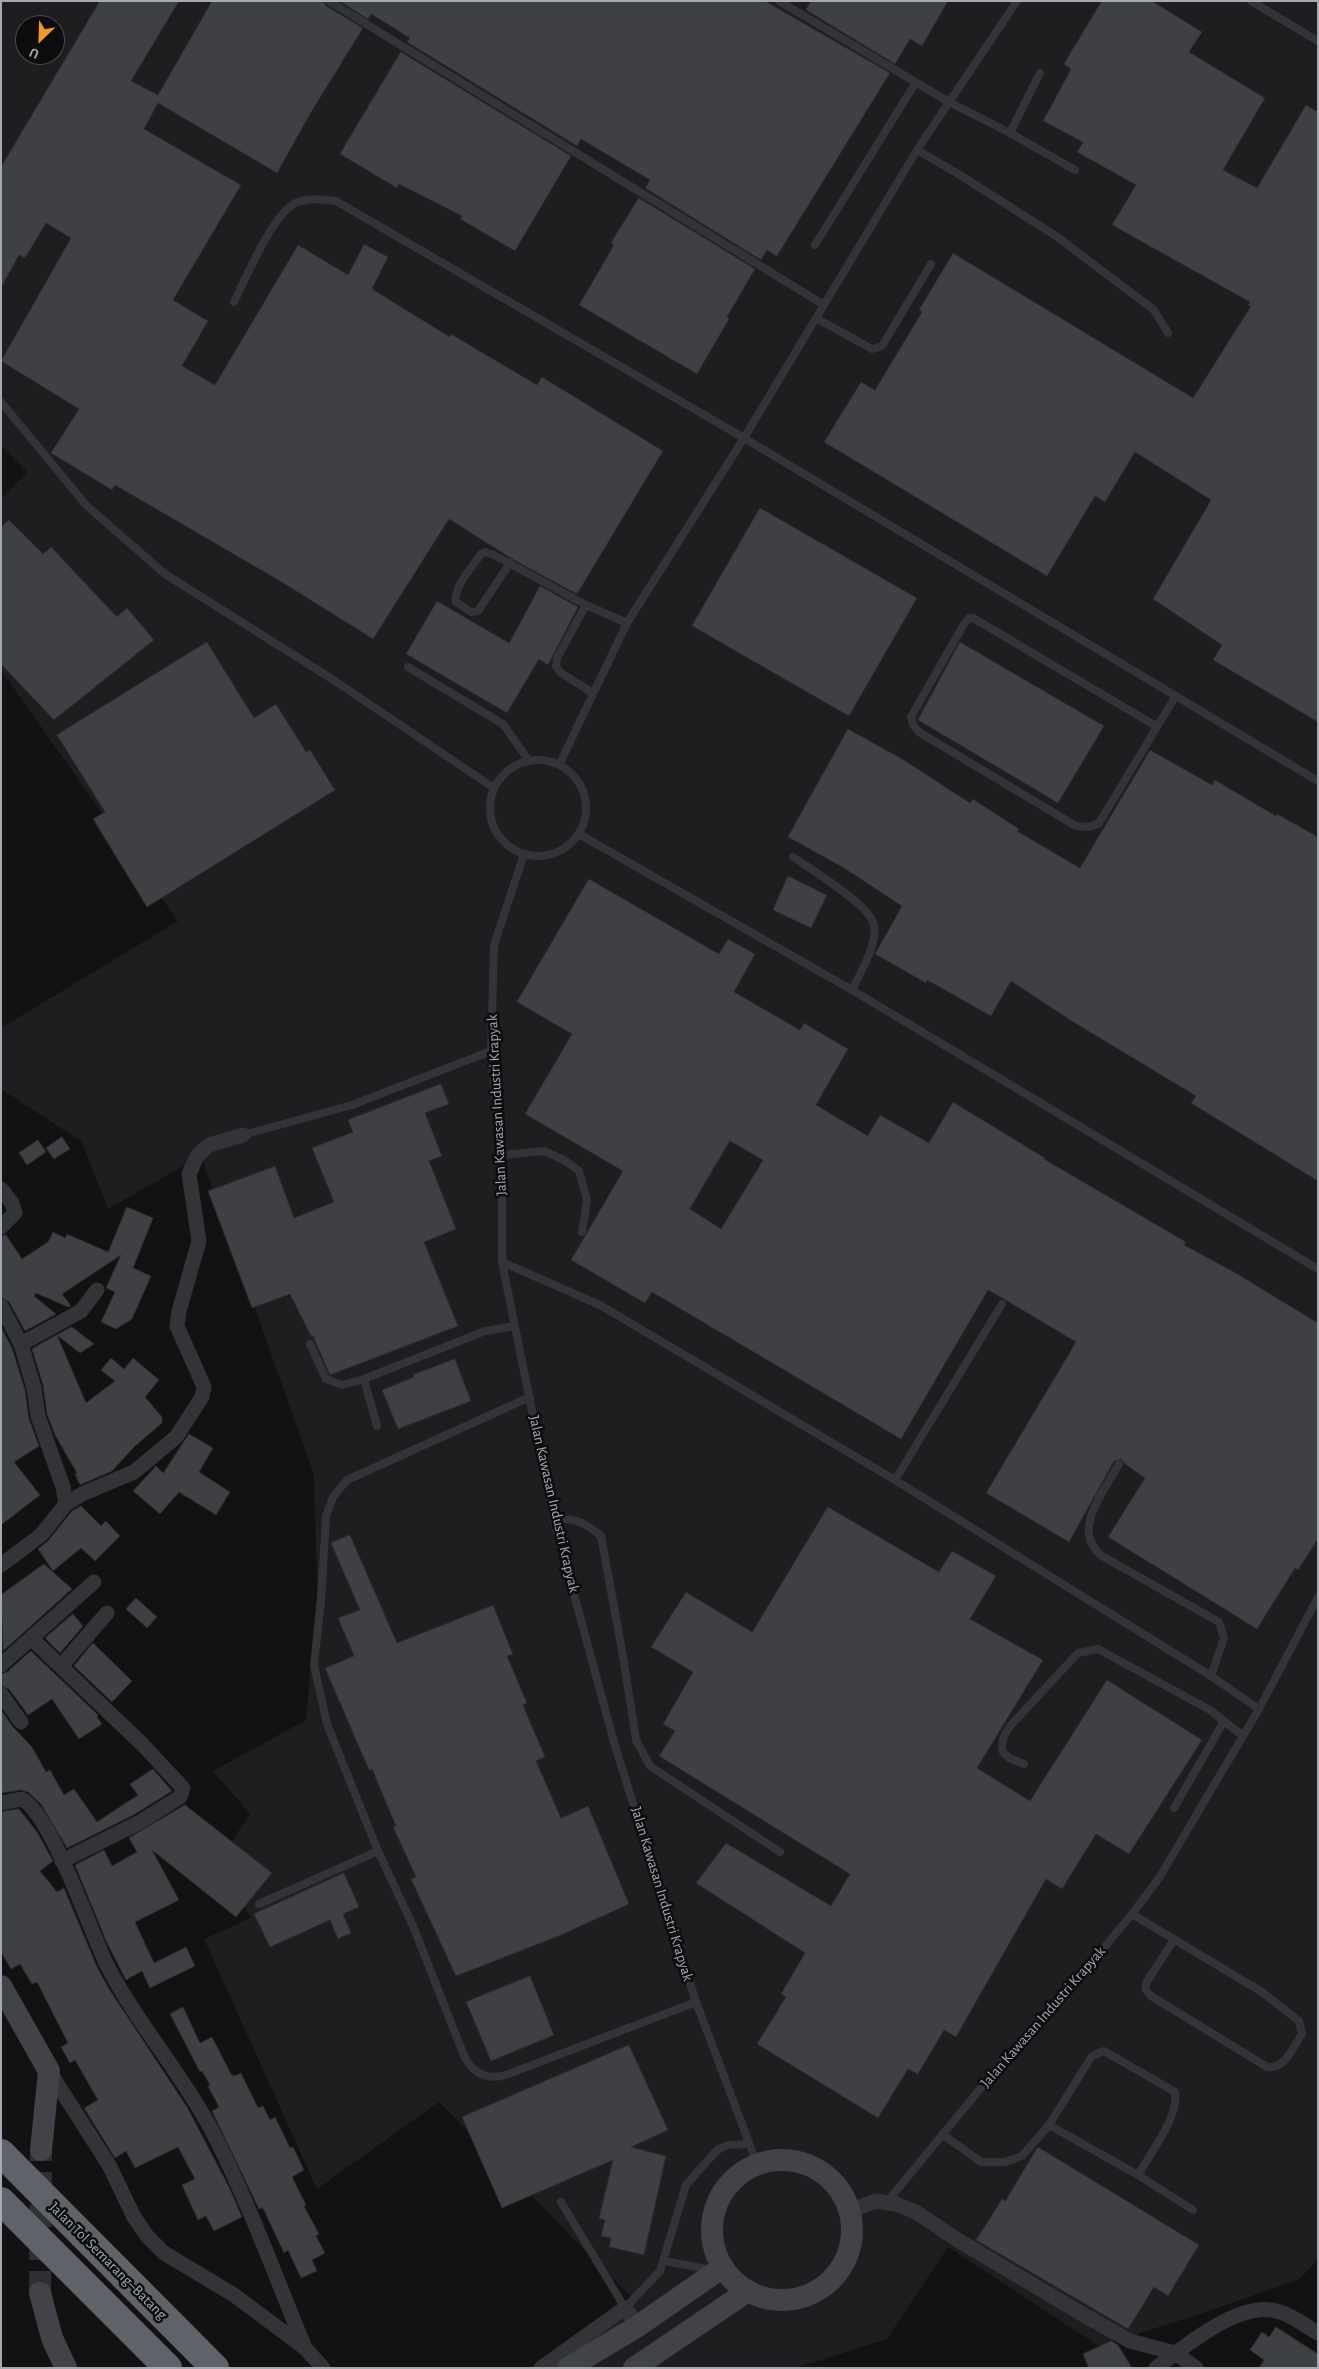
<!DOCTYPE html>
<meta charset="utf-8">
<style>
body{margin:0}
#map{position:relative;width:1319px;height:2369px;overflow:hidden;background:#121213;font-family:"Alegreya Sans",sans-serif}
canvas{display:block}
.frame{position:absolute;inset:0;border:2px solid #a3aab4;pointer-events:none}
.north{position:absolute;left:15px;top:15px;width:50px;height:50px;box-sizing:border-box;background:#0d0d0e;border:1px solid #494c50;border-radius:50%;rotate:204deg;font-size:14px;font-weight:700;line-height:20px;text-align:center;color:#a3aab4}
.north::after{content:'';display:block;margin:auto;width:18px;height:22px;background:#f59728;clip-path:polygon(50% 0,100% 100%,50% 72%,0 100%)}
</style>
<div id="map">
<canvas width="1319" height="2369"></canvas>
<div class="frame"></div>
<div class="north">U</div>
</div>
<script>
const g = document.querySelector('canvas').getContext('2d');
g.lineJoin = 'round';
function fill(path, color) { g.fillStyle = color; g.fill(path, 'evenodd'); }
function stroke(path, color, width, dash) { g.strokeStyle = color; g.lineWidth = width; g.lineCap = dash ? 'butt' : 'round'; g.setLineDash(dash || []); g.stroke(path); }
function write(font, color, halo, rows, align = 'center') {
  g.font = font + ' "Alegreya Sans",sans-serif'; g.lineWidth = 5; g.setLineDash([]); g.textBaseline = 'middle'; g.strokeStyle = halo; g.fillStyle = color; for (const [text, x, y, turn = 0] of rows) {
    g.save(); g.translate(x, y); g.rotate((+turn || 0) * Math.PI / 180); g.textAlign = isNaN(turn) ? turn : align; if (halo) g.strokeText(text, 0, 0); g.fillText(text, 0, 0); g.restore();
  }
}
fill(new Path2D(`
 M1 1H1318V2259L1300 2279 1197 2315 1099 2346 948 2247 887 2339 795 2368H541L632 2298 439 2102 317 2189 204 1939 251 1918 217 1863 250 1814 213 1771 306 1720 317 1588 314 1475 201 1156 108 1209 82 1142 1 1089V1028L178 921 1 670V499L27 472 1 446ZM25 25H55V55H25Z`), '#1e1e20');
const building = new Path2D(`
 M100 1H179L131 81 158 95 212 1H323L326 6 363 28 310 114 277 173 158 103 144 129 241 185 173 300 208 321 182 366 215 385 298 245 348 275 364 244 388 257 372 289 450 337 451 334 537 385 542 377 663 451 577 594 514 560 449 519 373 639 280 581 115 485 112 490 51 453 79 409 1 361 71 238 46 223 25 258 19 255 1 288V167Z
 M340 1H765L890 73 777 256 767 250 761 260 645 188 650 180 581 139 577 146 407 42 410 38 371 14 368 19Z
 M811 1H948L922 46 910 39 895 64 806 10Z
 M1102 1H1152L1202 32 1189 52 1265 98 1223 170 1257 188 1306 105 1318 112V722L1213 660 1222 645 1153 599 1211 500 1135 452 1105 502 1095 496 1047 576 824 442 861 382 875 390 922 312 919 310 953 253 1193 398 1251 306 1248 305 1250 302 1112 225 1136 185 1077 152 1083 142 1043 121 1071 69 1064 64Z
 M401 52 571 156 515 251 460 219 462 216 399 184 397 188 340 154Z
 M639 198 755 269 727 317 729 319 697 374 579 305 614 245 611 243Z
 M760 508 917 598 849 716 692 626Z
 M9 520 43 554 51 547 117 617 127 608 154 640 54 720 1 664V527Z
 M540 586 578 607 548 665 539 659 507 713 406 654 437 601 509 643Z
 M207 642 254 718 276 704 306 752 310 750 335 790 147 907 93 819 105 812 57 735Z
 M960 642 1104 726 1058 803 918 720Z
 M848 729 904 760 970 803 973 799 1019 829 1017 831 1080 868 1150 750 1212 785 1215 780 1276 816 1277 814 1318 837V1181L1191 1103 1196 1096 1070 1020 1011 981 991 1016 927 980 926 983 875 954 902 906 844 868 788 837Z
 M788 876 827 895 811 928 773 910Z
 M589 879 719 954 728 939 755 954 734 992 800 1030 804 1023 848 1049 816 1105 868 1136 880 1115 929 1143 953 1102 1045 1158 1044 1159 1186 1242 1184 1245 1234 1272 1318 1323V1539L1298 1570 1295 1568 1257 1629 1108 1537 1145 1478 1125 1464 1121 1459 1114 1461 1069 1542 986 1493 1076 1342 1004 1299 988 1290 901 1439 652 1292 645 1303 571 1260 623 1171 525 1114 572 1034 517 1002ZM730 1141 763 1160 721 1229 690 1209Z
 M441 1084 449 1104 425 1113 442 1156 429 1161 456 1229 424 1242 458 1326 330 1375 313 1336H311L290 1294 252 1308 208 1191 275 1166 294 1218 334 1202 312 1148 353 1132 348 1120Z
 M62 1137 70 1149 54 1159 46 1148Z
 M38 1140 46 1152 27 1165 19 1153Z
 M127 1207 153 1218 133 1268 151 1276 132 1319 116 1329 101 1322 115 1292 106 1288 121 1255 62 1294 71 1306 68 1307 36 1293 34 1296 56 1314 25 1331 9 1302 1 1297V1236L6 1235 22 1259 48 1242 53 1232 65 1238 67 1234 108 1252Z
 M1 1327 12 1348 25 1390 29 1419 39 1446 14 1462 40 1495 1 1525Z
 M72 1327 94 1344 80 1353 57 1335Z
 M57 1335 86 1403 115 1381 101 1370 111 1358 124 1369 133 1358 159 1380 145 1397 162 1417V1423L134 1447 112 1471 80 1485 75 1474 77 1473 55 1435 47 1414 43 1385 32 1349Z
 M455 1359 471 1401 398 1429 382 1390 414 1377 413 1375Z
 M189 1434 213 1448 199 1472 230 1492 216 1515 179 1492 160 1514 133 1491 156 1466 163 1473Z
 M81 1506 101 1526 106 1521 120 1536 95 1561 81 1548 53 1571 38 1549 48 1541 72 1511Z
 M828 1507 939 1572 952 1551 996 1576 970 1619 1043 1660 977 1768 1030 1801 1107 1680 1202 1740 1129 1854 1096 1834 1062 1889 1046 1879 956 2037 944 2030 918 2074 908 2069 878 2118 757 2044 786 1997 781 1994 805 1953 696 1883 726 1843 831 1906 850 1874 659 1756 675 1731 663 1724 693 1672 651 1647 686 1592 752 1632Z
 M350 1535 397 1643 493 1605 513 1654 507 1656 527 1703 523 1705 545 1757 536 1761 561 1818 588 1806 629 1904 561 1935 456 1976 411 1879 416 1877 393 1827 396 1826 372 1769 369 1770 325 1668 354 1656 338 1618 360 1610 331 1543Z
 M44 1564 72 1589 3 1651 1 1595Z
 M136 1598 157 1617 147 1628 126 1609Z
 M73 1614 83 1626 60 1653 45 1638Z
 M93 1643 132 1681 112 1702 74 1666Z
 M31 1651 98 1715 97 1717 102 1724 79 1739 52 1699 28 1715 9 1689 1 1685V1674L7 1672Z
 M1 1710 13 1727 32 1747 46 1772 50 1770 64 1795 74 1789 97 1822 138 1795 130 1784 153 1769 172 1791 135 1814 67 1848 41 1804 28 1792 21 1790 1 1793Z
 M185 1805 272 1873 236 1917 152 1850 179 1900 135 1922 154 1963 186 1947 195 1966 150 1988 142 1971 126 1980 107 1943 75 1865 104 1850 112 1866 137 1852 129 1838Z
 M19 1809 37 1832 53 1861 40 1871 57 1892 64 1888 97 1967 109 1989 187 2107 229 2187 242 2217 214 2231 206 2216 198 2220 182 2185 195 2179 178 2147 135 2168 126 2151 115 2158 84 2108 98 2100 75 2060 70 2063 61 2047 68 2043 37 1982 32 1984 20 1964 11 1969 1 1952V1812Z
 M344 1873 359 1907 343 1914 351 1933 338 1939 330 1920 270 1947 254 1914Z
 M530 1976 554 2035 491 2061 466 2002Z
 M183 2007 200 2043 212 2037 231 2074 234 2076 241 2073 258 2108 263 2106 270 2120 275 2117 290 2148 293 2147 304 2170 292 2177 306 2205 304 2206 319 2234 316 2236 325 2253 312 2260 317 2271 301 2278 288 2250 284 2253 263 2208 259 2209 212 2111 219 2107 208 2086 210 2085 202 2071 200 2072 170 2014Z
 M629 2045 668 2130 631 2147 666 2156 644 2255 609 2247 611 2238 601 2236 605 2220 599 2218 613 2160 502 2208 462 2117Z
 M1038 2147 1199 2245 1168 2296 1154 2287 1128 2329 976 2240 1002 2199 1005 2201Z
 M1276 2327 1318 2354V2368H1259L1264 2360 1250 2350 1262 2332 1269 2337Z
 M1112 2341 1118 2345 1132 2368H1089L1083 2354Z`);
fill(building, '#3e4043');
stroke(building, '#2c2c2f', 1);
stroke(new Path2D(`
 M40 2293 41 2150`), '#2f3033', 22, [22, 11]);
stroke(new Path2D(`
 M329 1 824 305
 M779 1 949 102 1010 133 1040 73
 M1251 1 1318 41
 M1010 133 1075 170
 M917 150 960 175 1056 236 1154 310 1168 333
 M815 245 916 82
 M234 302C246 278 274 210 298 202 311 197 324 200 336 201L744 438 1318 781
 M816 318 872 349 882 346 931 264
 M1 402 86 505 165 574 332 679 494 788
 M510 563 478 611 471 612 456 602C453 587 473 566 481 554L485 552 494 555 586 605 627 623
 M586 605 557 658 556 666 561 673 593 693
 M408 667 503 724 529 761
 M1156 726 973 618H969L964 624 911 717 913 725 919 732 1076 826 1090 827 1099 823 1175 697
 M490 808a48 48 0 1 1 96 0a48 48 0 1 1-96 0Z
 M559 765 627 623 744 438 917 150 1017 1
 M579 834 852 990 1318 1269
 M524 854 494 945 491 1051 502 1155V1262L554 1520 615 1746 696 2002 757 2164
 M793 857C811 869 867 904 873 922 880 940 860 974 852 990
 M243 1135 352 1105 491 1051
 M502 1155 544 1151 564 1160 579 1171 587 1200 582 1232
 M502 1262 600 1305 895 1480 1211 1676 1259 1709
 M310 1344 326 1379 342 1385 364 1379 485 1331 514 1326
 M364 1379 377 1426
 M530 1397 347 1480 333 1497 326 1516 321 1601 314 1665 327 1724 378 1851 413 1926 465 2058C475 2075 488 2080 506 2075L696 2002
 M1119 1464C1104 1492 1070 1531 1102 1556L1219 1622 1224 1638 1211 1676
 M895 1480 1002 1304
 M554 1520C575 1517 585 1523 601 1536L623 1656 636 1740 650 1766 780 1852
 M1024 1764 1009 1758 1003 1752C1000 1741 1005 1734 1011 1725L1078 1653 1098 1649 1210 1710 1243 1736
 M1174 1808 1224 1721
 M259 1904 378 1851
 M1132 1914 1262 1992 1299 2021 1302 2034C1293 2047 1285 2070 1267 2067L1151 1996 1146 1990V1983L1173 1941
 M1049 2125 1138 2175 1193 2210
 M942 2134 981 2162H1005L1022 2156 1049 2125 1092 2056 1104 2051 1175 2092C1180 2115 1150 2154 1138 2175
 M561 2202 625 2308 660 2271 686 2185 717 2150 728 2145 749 2144
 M887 2202 999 2066 1055 2006 1132 1914 1159 1878 1259 1709 1318 1597
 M665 2261 712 2270`), '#333438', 8);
stroke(new Path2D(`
 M1 1189 12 1203 15 1213 1 1227
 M1 1306 21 1344 34 1388 38 1416 63 1487 66 1504
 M21 1344 81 1311 97 1290
 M1 1565 41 1535 66 1504 82 1494 134 1472 176 1437 202 1397 204 1387 177 1326 179 1311 199 1241 189 1174 197 1156 209 1145 243 1135
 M31 1638 142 1744 183 1788 180 1797 140 1822 62 1861
 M1 1665 94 1582
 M61 1666 107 1613
 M1 1694 21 1722
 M1 1803 22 1799C52 1816 89 1928 106 1963 135 2021 181 2072 211 2129 248 2200 275 2275 305 2348
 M49 2071 109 2165 134 2217 147 2236 164 2253 234 2295 305 2348 323 2368
 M850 2211 876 2201 896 2204 916 2212 956 2239 1084 2315 1130 2341 1175 2353 1196 2368
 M541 2368 625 2308 638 2326
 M1156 2368C1185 2346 1242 2298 1280 2312 1293 2316 1306 2326 1318 2333`), '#333438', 15);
stroke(new Path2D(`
 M1 1986 49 2071 41 2150
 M712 2230a70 70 0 1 1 140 0a70 70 0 1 1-140 0Z
 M40 2293 52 2338 66 2368
 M568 2368 638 2326 723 2267
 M634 2368 748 2291`), '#414348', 22);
stroke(new Path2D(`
 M1 2153 215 2368
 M1 2201 168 2368`), '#5f6369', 28);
write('15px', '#a3aab4', '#0d0d0e', [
 ["Jalan Kawasan Industri Krapyak",497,1105,-93],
 ["Jalan Kawasan Industri Krapyak",554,1504,77],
 ["Jalan Kawasan Industri Krapyak",662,1894,73],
 ["Jalan Kawasan Industri Krapyak",1043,2017,-49],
 ["Jalan Tol Semarang–Batang",108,2261,45]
]);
</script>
